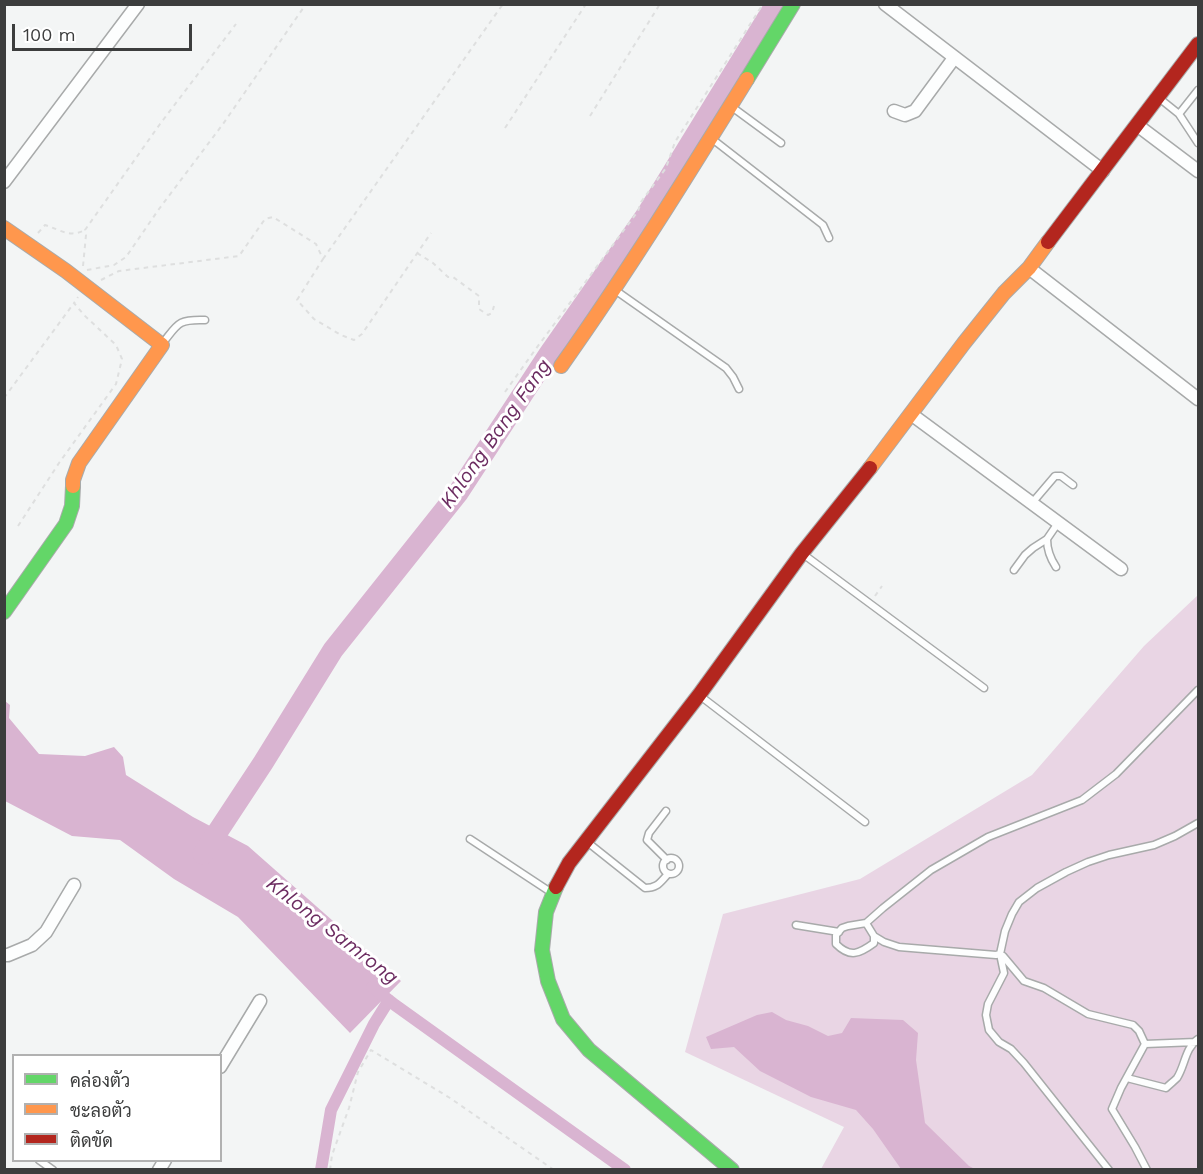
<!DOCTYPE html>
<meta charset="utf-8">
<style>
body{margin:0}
#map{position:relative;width:1203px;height:1174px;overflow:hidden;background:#f3f5f5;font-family:"Work Sans",Sarabun,sans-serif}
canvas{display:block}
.frame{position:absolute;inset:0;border:6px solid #3c3d3d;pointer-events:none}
.legend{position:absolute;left:12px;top:1054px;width:210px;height:108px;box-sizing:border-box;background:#fff;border:2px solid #b1b1b1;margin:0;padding:8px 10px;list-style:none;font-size:18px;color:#3c3d3d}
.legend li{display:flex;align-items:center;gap:12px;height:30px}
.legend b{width:30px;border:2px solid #b1b1b1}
.scale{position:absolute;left:12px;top:24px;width:180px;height:27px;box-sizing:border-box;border:3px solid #3c3d3d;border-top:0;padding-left:8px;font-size:18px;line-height:21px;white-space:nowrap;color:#3c3d3d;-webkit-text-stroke:4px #fff;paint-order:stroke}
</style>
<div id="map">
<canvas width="1203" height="1174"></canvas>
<div class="frame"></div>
<ul class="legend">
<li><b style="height:8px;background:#63d668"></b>คล่องตัว</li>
<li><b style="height:8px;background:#ff974d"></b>ชะลอตัว</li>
<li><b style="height:8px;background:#b3261e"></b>ติดขัด</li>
</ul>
<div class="scale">100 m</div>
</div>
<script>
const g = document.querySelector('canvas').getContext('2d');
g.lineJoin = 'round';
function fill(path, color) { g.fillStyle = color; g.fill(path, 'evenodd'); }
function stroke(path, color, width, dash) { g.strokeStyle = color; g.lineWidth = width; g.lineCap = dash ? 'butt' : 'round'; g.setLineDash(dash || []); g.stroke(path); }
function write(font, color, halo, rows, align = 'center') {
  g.font = font + ' "Work Sans",sans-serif'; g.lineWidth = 6; g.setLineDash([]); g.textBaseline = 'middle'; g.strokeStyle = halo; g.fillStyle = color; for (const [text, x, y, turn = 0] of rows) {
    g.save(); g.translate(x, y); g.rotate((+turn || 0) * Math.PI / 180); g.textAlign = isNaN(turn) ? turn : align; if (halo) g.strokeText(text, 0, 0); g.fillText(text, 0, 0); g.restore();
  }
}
fill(new Path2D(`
 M1198 595V1169H821L844 1127 685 1052 723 914 860 879 1032 775 1144 646Z`), '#e9d5e4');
fill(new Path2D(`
 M5 701 10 705 9 718 39 754 85 756 114 747 123 757 126 775 193 817 248 846 401 981 350 1033 238 917 174 879 120 840 72 836 5 801Z
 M772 1012 786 1020 808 1026 828 1036 842 1033 851 1018 903 1020 918 1033 916 1060 925 1123 969 1166 975 1169H901L873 1129 856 1110 811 1097 760 1071 734 1047 711 1049 706 1037 757 1015Z`), '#d9b4d1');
stroke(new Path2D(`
 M372 987 395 1005 625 1170
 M321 1170 331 1110 374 1024 389 1000`), '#d9b4d1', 12);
stroke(new Path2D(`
 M203 854 263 763 333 650 458 493 549 354 647 214 776 4`), '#d9b4d1', 21);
const lane = new Path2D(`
 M1159 98 1179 114 1198 143
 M732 107 781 143
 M1179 114 1198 90
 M711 138 823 225 829 238
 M615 290 726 368 733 377 739 389
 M162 344C178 324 177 319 205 320
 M1032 503 1055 476H1061L1073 485
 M1047 539C1047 550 1050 558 1056 567
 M803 554 984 688
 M1014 570 1025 555 1033 548 1047 539 1058 523
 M699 695 865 822
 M666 811 649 833 647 840 667 860
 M470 839 552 893
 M586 841 645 888C658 888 660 882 668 874
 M663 866a8 8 0 1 1 16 0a8 8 0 1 1-16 0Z
 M866 923 874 936V943C859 954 850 958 836 944V935L842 928 848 926 866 923 883 908 931 870 988 837 1082 800 1116 774 1198 690
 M796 925 839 932
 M874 936 884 942 899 947 996 955 1000 954
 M1003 956 1024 981 1044 988 1088 1014 1133 1025 1139 1031 1145 1044
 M1145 1044 1121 1088 1112 1109 1135 1147 1147 1170
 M1145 1044 1196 1042
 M1127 1078 1166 1088C1169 1085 1174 1081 1177 1078 1185 1066 1185 1048 1198 1039
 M39 1160 53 1170
 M1109 1170 1024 1063 1011 1049 999 1042 989 1030 986 1015 988 1004 1004 973 1000 954 1005 931 1012 914 1019 902 1037 888 1066 872 1088 862 1109 855 1154 845 1175 836 1198 823`);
const street = new Path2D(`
 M885 4 1103 171
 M894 111 905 115 915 111 954 58
 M1137 125 1198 171
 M4 182 138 4
 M1029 268 1198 399
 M911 414 1121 569
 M4 955H8L32 945 46 932 74 885
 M220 1067 260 1001
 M159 1170 165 1160`);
const fast = new Path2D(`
 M747 79 793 4
 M4 612 66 524 72 506 73 486
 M556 887 546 912 542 950 548 981 563 1019 589 1050 732 1170`);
const slow = new Path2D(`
 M4 228 66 271 162 345 79 463 73 480V486
 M561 366C627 273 687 176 747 79
 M870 468 964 343 1004 293 1029 268 1048 242`);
const jam = new Path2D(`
 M1048 242 1198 44
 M556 887 569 863 699 695 802 553 870 468`);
stroke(lane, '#a8aaaa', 9);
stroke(street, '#a8aaaa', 15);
stroke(fast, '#a8aaaa', 16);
stroke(slow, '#a8aaaa', 16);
stroke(jam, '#a8aaaa', 16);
stroke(new Path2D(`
 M590 116 660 4
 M505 128 586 4
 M38 233 45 225C61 230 69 238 85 230
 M417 253 433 263 448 277H453L479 296V309L488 315 492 313 494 306
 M323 259 503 4
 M83 266 86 235 85 230 160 124 236 24
 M87 270 114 265 126 257 159 209 223 124 306 4
 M101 280 119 271 239 256 265 219 273 217 316 244 323 259 297 300 314 319 341 335 354 340 362 334 431 233
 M505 392 535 350 638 211 641 202 666 168 675 142 763 4
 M4 398 74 303
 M18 526 59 463 116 384 122 359 116 345 84 315 74 303 78 297
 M875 596 882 586
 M330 1170 332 1155 349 1108 358 1072 371 1050 450 1098 554 1170`), '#dedfdf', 2, [4.5, 4.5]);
stroke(lane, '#fdfefe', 6);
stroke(street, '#fdfefe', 12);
stroke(fast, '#63d668', 14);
stroke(slow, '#ff974d', 14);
stroke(jam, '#b3261e', 14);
write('italic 20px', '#6c2c61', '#fff', [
 ["Khlong Bang Fang",496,434,-55],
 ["Khlong Samrong",332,931,38]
]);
</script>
